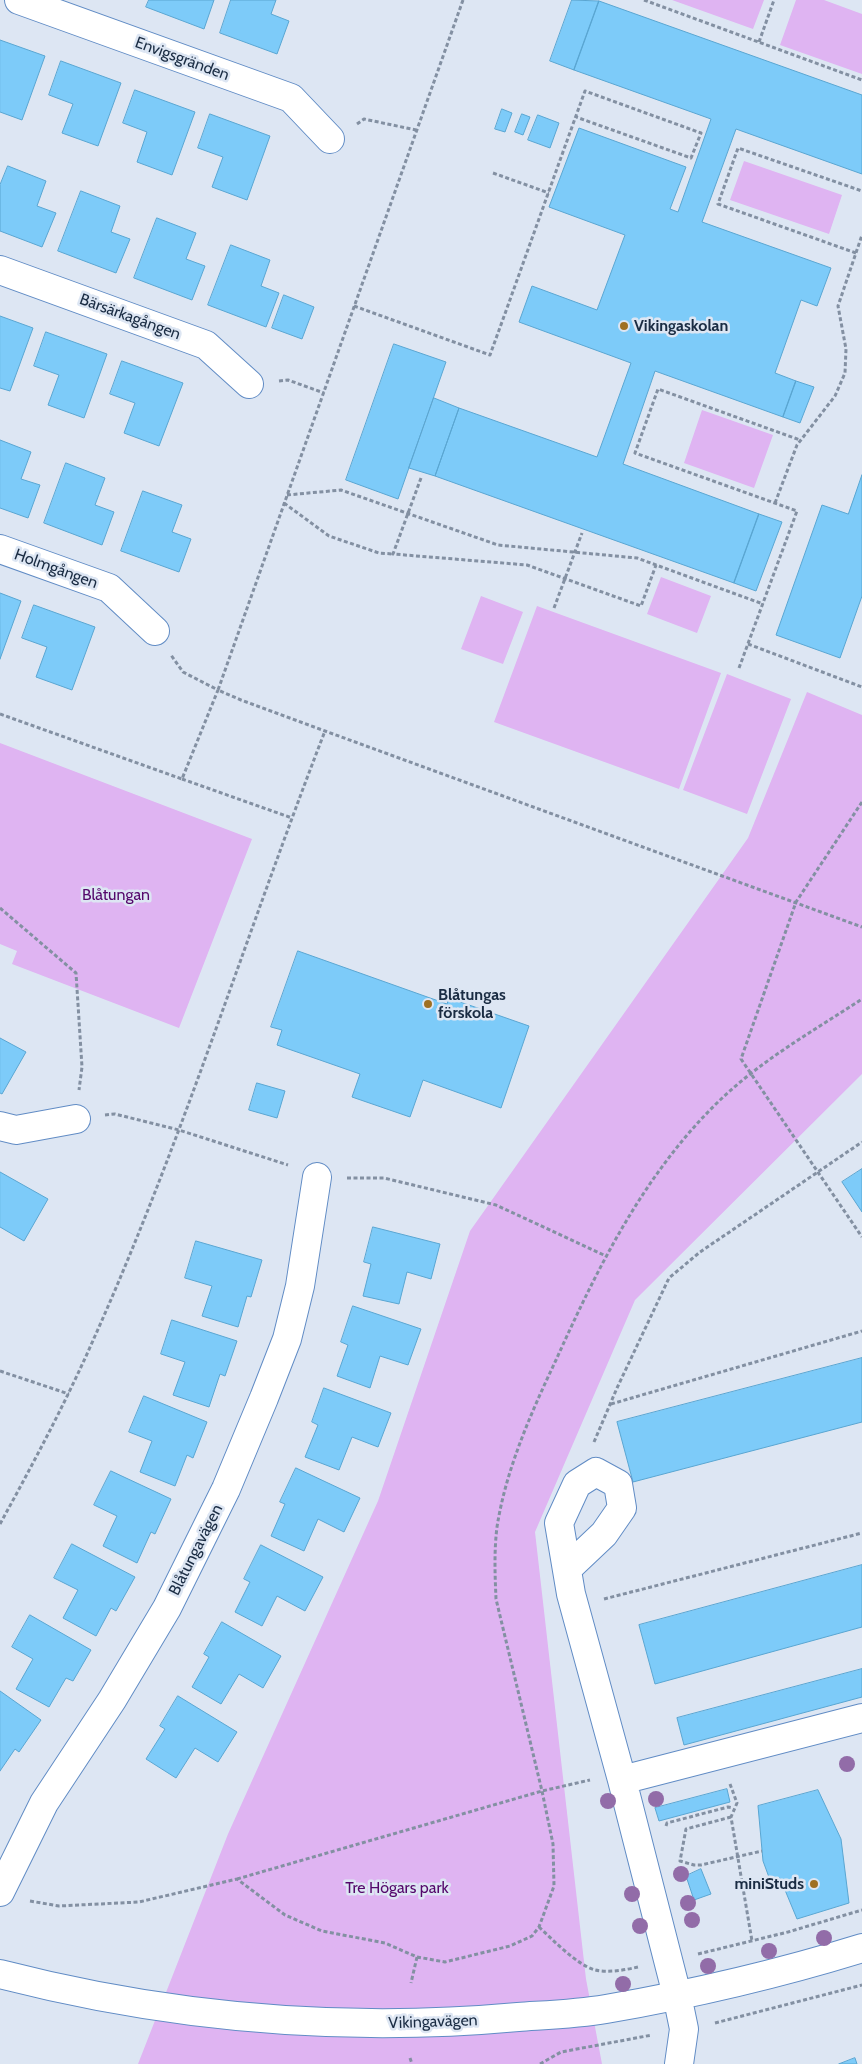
<!DOCTYPE html>
<meta charset="utf-8">
<style>
body{margin:0}
canvas{display:block;background:#dde6f3}
</style>
<canvas width="862" height="2064"></canvas>
<script>
const g = document.querySelector('canvas').getContext('2d');
g.lineJoin = 'round';
function fill(path, color) { g.fillStyle = color; g.fill(path, 'evenodd'); }
function stroke(path, color, width, dash) { g.strokeStyle = color; g.lineWidth = width; g.lineCap = dash ? 'butt' : 'round'; g.setLineDash(dash || []); g.stroke(path); }
function write(font, color, halo, rows, align = 'center') {
  g.font = font + ' Cabin,sans-serif'; g.lineWidth = 5; g.setLineDash([]); g.textBaseline = 'middle'; g.strokeStyle = halo; g.fillStyle = color; for (const [text, x, y, turn = 0] of rows) {
    g.save(); g.translate(x, y); g.rotate((+turn || 0) * Math.PI / 180); g.textAlign = isNaN(turn) ? turn : align; if (halo) g.strokeText(text, 0, 0); g.fillText(text, 0, 0); g.restore();
  }
}
fill(new Path2D(`
 M672 0H764L753 29Z
 M796 0H824L862 14V74L780 45Z
 M744 161 842 195 829 234 730 200Z
 M702 410 773 435 754 488 684 463Z
 M661 577 711 596 697 633 647 614Z
 M481 596 523 612 503 664 461 649Z
 M537 606 721 673 679 789 494 722Z
 M727 674 791 699 747 814 683 790Z
 M807 692 862 715V1074L635 1300 535 1532 586 1979 602 2064H138L228 1834 378 1501 470 1231 748 838Z
 M0 743 252 839 179 1028 12 964 17 951 0 944Z`), '#dfb4f2');
const building = new Path2D(`
 M149 0H214L204 29 146 7Z
 M231 0H276L271 14 289 21 277 54 220 33Z
 M572 0 599 1 574 70 550 61Z
 M599 1 862 95V174L736 129 702 222 831 268 817 306 801 300 775 373 796 381 783 417 655 371 623 464 759 514 734 583 435 476 459 408 597 457 631 363 519 322 532 286 597 310 625 235 549 207 579 128 686 167 670 209 678 212 711 119 574 70Z
 M0 40 45 56 22 120 0 112Z
 M61 61 121 83 98 146 62 133 73 104 49 95Z
 M135 90 195 112 172 175 137 162 147 132 123 123Z
 M502 109 512 113 505 132 495 129Z
 M210 114 270 136 247 200 212 187 223 157 198 148Z
 M522 114 530 117 523 135 515 132Z
 M538 115 559 123 550 148 528 140Z
 M8 166 46 181 37 206 56 213 42 247 0 231V185Z
 M81 191 120 206 111 232 130 239 116 273 58 251Z
 M157 218 196 233 186 259 205 266 192 300 134 278Z
 M231 245 270 260 261 286 279 293 266 327 208 305Z
 M284 295 314 307 302 339 272 328Z
 M0 316 33 328 10 391 0 388Z
 M46 332 107 354 84 418 48 405 59 375 34 366Z
 M394 344 446 362 398 499 346 480Z
 M122 361 183 383 159 446 124 433 135 403 110 394Z
 M796 381 814 387 800 423 783 417Z
 M434 398 459 408 435 476 409 468Z
 M0 440 31 452 21 479 40 485 28 518 0 508Z
 M66 463 105 478 95 505 114 512 102 545 44 523Z
 M862 475V596L840 658 776 635 822 505 848 514Z
 M143 491 182 505 172 532 191 539 179 572 121 551Z
 M759 514 782 522 756 591 734 583Z
 M0 593 21 601 0 659Z
 M34 605 95 627 72 690 36 677 47 647 22 638Z
 M298 951 447 1004 449 998 529 1026 501 1108 423 1080 410 1117 352 1097 360 1074 277 1045 282 1030 271 1027Z
 M0 1038 26 1052 2 1094 0 1093Z
 M257 1083 285 1091 277 1118 249 1110Z
 M862 1169V1212L842 1182Z
 M0 1172 48 1199 24 1241 0 1227Z
 M373 1227 440 1244 431 1279 407 1272 399 1304 363 1296 371 1264 364 1262Z
 M196 1241 262 1260 251 1297 247 1296 238 1327 202 1316 212 1286 185 1278Z
 M353 1306 421 1329 408 1365 380 1356 370 1388 337 1376 348 1345 341 1342Z
 M172 1320 237 1341 225 1376 220 1374 209 1407 173 1395 185 1362 161 1354Z
 M862 1358V1422L633 1482 617 1422Z
 M324 1388 391 1413 378 1447 352 1437 339 1470 305 1457 318 1425 312 1422Z
 M144 1396 207 1422 193 1458 187 1455 175 1486 140 1472 152 1441 129 1432Z
 M296 1468 360 1498 344 1532 318 1519 304 1551 271 1536 285 1504 280 1502Z
 M111 1471 171 1499 155 1534 151 1532 137 1563 103 1546 117 1516 94 1505Z
 M72 1544 135 1577 116 1611 111 1608 96 1636 63 1618 78 1590 54 1578Z
 M261 1545 323 1577 305 1611 277 1596 262 1626 235 1612 250 1582 244 1579Z
 M862 1565V1627L655 1684 639 1625Z
 M30 1615 91 1650 73 1681 66 1678 49 1707 16 1689 33 1659 12 1647Z
 M222 1622 281 1656 263 1688 239 1674 221 1704 192 1687 209 1657 204 1654Z
 M862 1669V1697L684 1745 677 1718Z
 M0 1691 41 1720 19 1752 15 1749 0 1771Z
 M178 1696 237 1732 218 1762 195 1748 176 1778 146 1759 165 1729 160 1726Z
 M727 1789 730 1802 659 1821 655 1808Z
 M818 1790 841 1839 849 1903 797 1919 780 1878 770 1880 763 1861 758 1806Z
 M701 1869 711 1894 694 1900 686 1876Z
 M855 2058 857 2064H839Z`);
fill(building, '#7dcbf9');
stroke(building, '#5aa6d2', 1);
const minor = new Path2D(`
 M19 0 291 98 330 139
 M0 270 206 345 249 384
 M0 549 109 588 155 631
 M0 1126 16 1130 76 1119
 M567 1569 604 1534 622 1508 618 1484 596 1472 577 1484 559 1523 571 1594 622 1780 677 1995 684 2029 679 2064
 M622 1780 862 1718
 M0 1892 44 1803 112 1700 167 1608 226 1489 264 1398 287 1339 300 1286 317 1177
 M0 1974C171 2018 342 2033 518 2017 547 2015 577 2014 606 2009 692 1994 778 1974 862 1948`);
stroke(minor, '#618cc5', 30);
stroke(new Path2D(`
 M463 0 218 690 241 700 325 731 862 927
 M644 0 862 80
 M759 42 774 0
 M357 124 364 119 416 130
 M493 173 549 193
 M856 253 718 204 738 148 862 191
 M354 306 490 355C522 267 553 179 585 91L701 133 691 158 576 117
 M279 381 288 380 324 393
 M421 478 393 554 527 565 641 606 656 565
 M287 495 341 490 498 545 637 558 763 604
 M284 503 329 536 379 553 393 554
 M775 503 797 445 835 396 845 373 846 349 838 306 862 235
 M554 608 582 533
 M748 644 862 687
 M739 668 797 511 635 453 658 389 800 440
 M0 714 182 779 218 690 183 672 171 655
 M182 779 292 818
 M862 802 796 902 741 1059 862 1237
 M0 908 76 973 82 1067 79 1090
 M105 1115 115 1114 179 1130 288 1165
 M347 1178H384L496 1205 606 1256
 M0 1371 69 1394
 M611 1404 862 1331
 M594 1442 617 1388 669 1278 700 1252 862 1142
 M0 1524C34 1462 67 1400 95 1336 183 1139 247 932 325 731
 M604 1599 862 1533
 M730 1784 737 1803 731 1817 752 1941
 M731 1817 686 1829 680 1861 694 1865H701L762 1851
 M666 1826 667 1823 728 1807 733 1808
 M237 1879 542 1791 590 1780
 M30 1901 59 1906 139 1902 237 1879 285 1915 322 1931 385 1943 417 1957 411 1983
 M539 1927C553 1940 577 1965 595 1970 608 1973 625 1970 638 1967
 M698 1954 788 1932 862 1910
 M417 1957 445 1962 510 1946 532 1936 539 1927 554 1886 553 1844 542 1791 496 1599C495 1575 494 1551 497 1527 506 1469 531 1413 556 1360 598 1267 644 1174 718 1102 760 1061 813 1031 862 999
 M715 2023 862 1985
 M410 2058 412 2064
 M540 2064 561 2052 652 2035`), '#8390a2', 3, [4, 2.5]);
stroke(minor, '#fff', 28);
g.fillStyle = '#926ca8';
for (const [x, y] of [
 [847,1764],
 [656,1799],
 [608,1801],
 [681,1874],
 [632,1894],
 [688,1903],
 [692,1920],
 [640,1926],
 [824,1938],
 [769,1951],
 [708,1966],
 [623,1984]
]) { g.beginPath(); g.arc(x, y, 8, 0, 2 * Math.PI); g.fill(); }
for (const [x, y, r, color] of [
 [624,326,5,"#9f7023"],
 [428,1004,5,"#9f7023"],
 [814,1884,5,"#9f7023"]
]) { const dot = new Path2D(); dot.arc(x, y, r, 0, 2 * Math.PI); g.fillStyle = color; g.fill(dot); stroke(dot, '#dde6f3', 2); }
write('16px', '#1a2c43', '#dde6f3', [
 ["Envigsgränden",182,59,20],
 ["Bärsärkagången",130,317,20],
 ["Holmgången",56,569,20],
 ["Blåtungavägen",196,1550,-63],
 ["Vikingavägen",433,2022,-2]
]);
write('bold 16px', '#1a2c43', '#dde6f3', [
 ["Vikingaskolan",634,326],
 ["Blåtungas",438,995],
 ["förskola",438,1013],
 ["miniStuds",804,1884,"right"]
], 'left');
write('16px', '#54086b', '#dde6f3', [
 ["Blåtungan",116,895],
 ["Tre Högars park",397,1888]
]);
</script>
